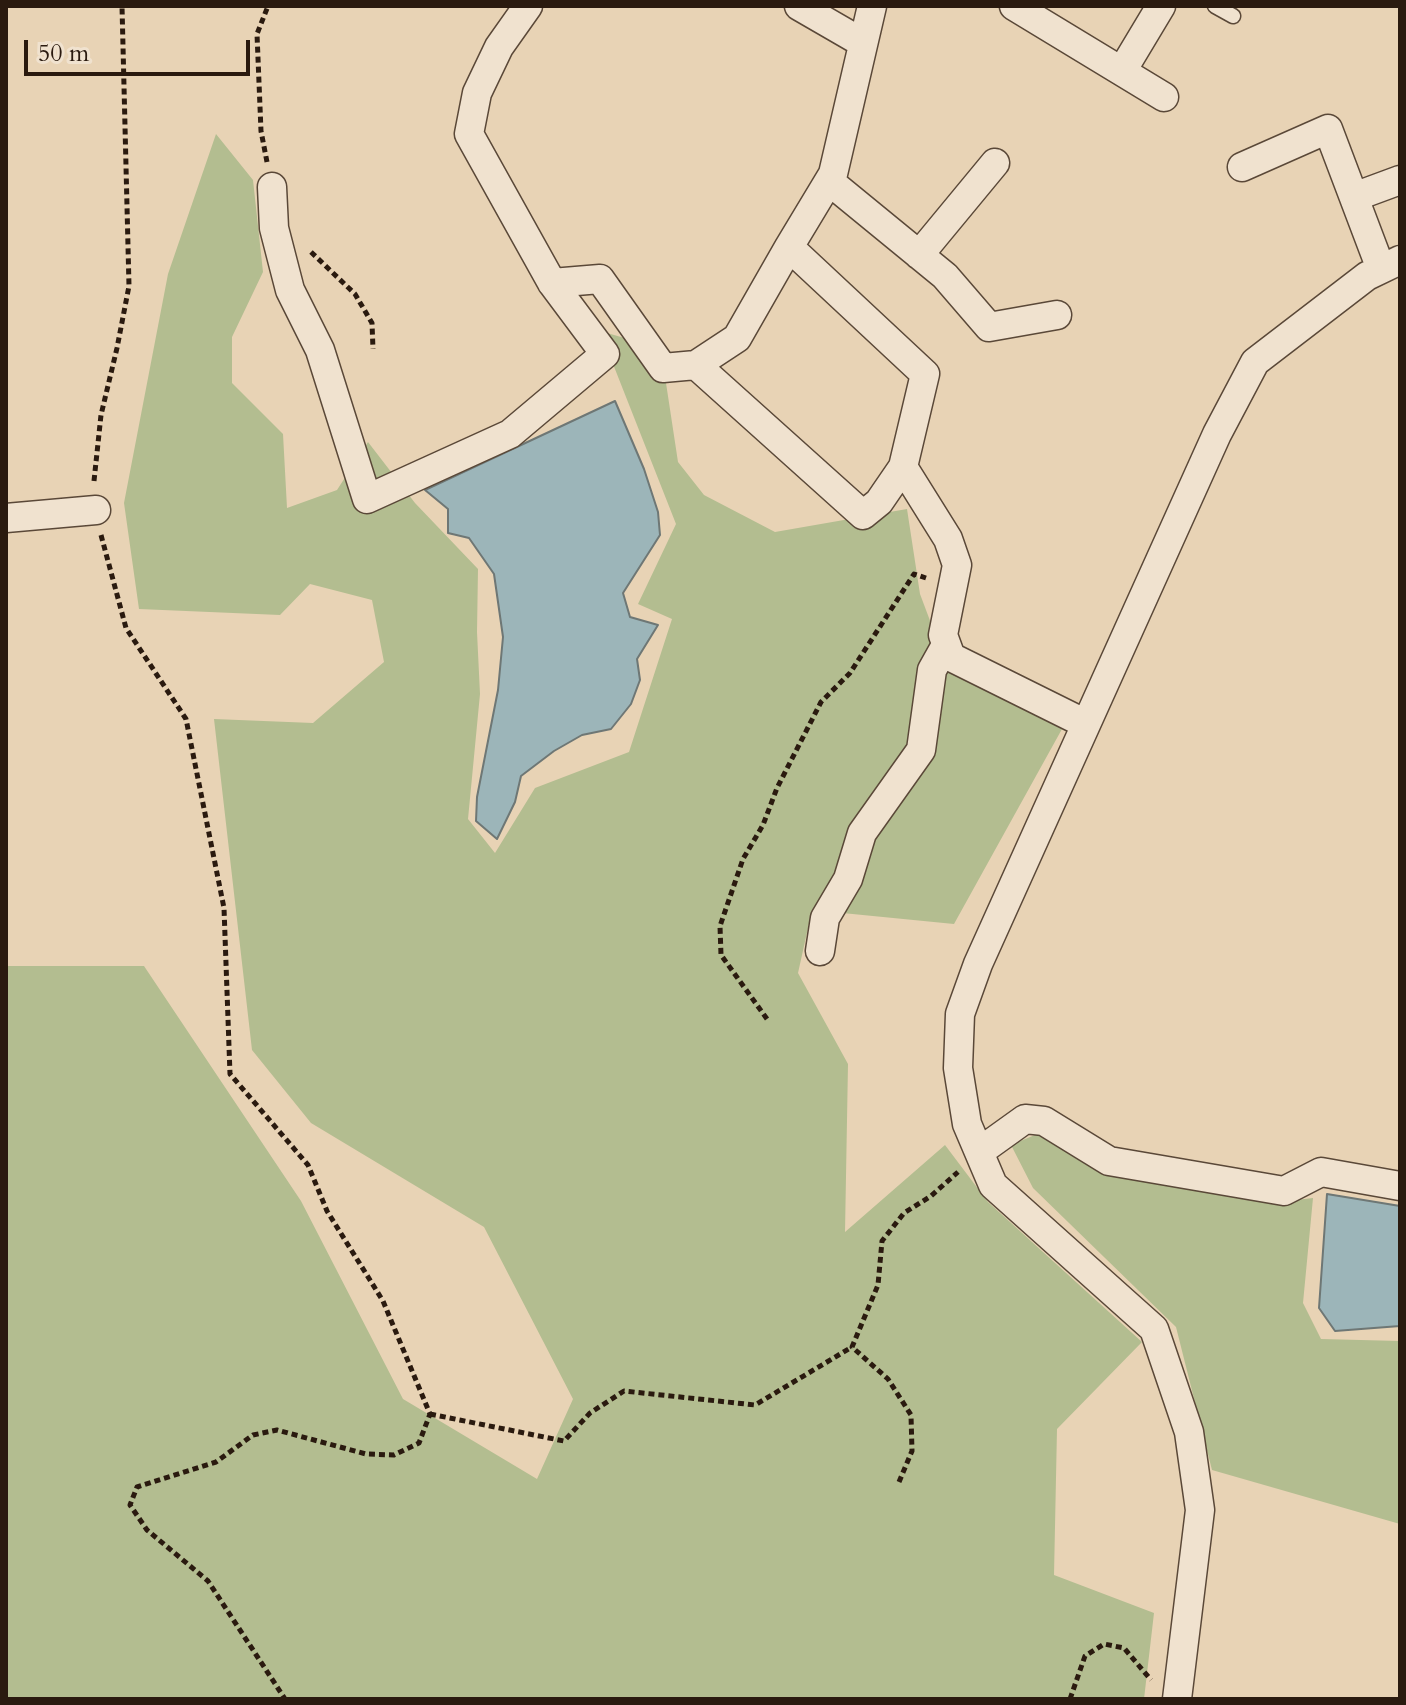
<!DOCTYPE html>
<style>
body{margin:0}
#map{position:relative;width:1406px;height:1705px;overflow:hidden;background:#e8d3b5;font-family:Cardo,serif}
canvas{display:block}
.frame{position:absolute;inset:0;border:8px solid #2a1a0f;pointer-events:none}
.scale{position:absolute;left:24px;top:40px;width:226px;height:36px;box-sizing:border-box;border:4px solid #2a1a0f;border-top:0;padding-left:10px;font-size:24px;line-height:28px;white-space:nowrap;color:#2a1a0f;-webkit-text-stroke:6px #f0e2cf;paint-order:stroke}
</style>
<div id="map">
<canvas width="1406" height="1705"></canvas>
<div class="frame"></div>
<div class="scale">50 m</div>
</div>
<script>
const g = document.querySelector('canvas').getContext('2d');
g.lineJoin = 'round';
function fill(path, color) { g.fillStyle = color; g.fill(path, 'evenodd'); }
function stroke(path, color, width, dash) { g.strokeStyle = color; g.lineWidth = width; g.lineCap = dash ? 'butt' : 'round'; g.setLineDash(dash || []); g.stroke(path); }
fill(new Path2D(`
 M216 134 253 180 263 272 232 337V383L283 434 287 508 337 490 368 442 415 503 478 569 477 632 480 694 468 819 495 853 535 788 629 752 672 619 638 604 676 524 600 331 628 339 666 383 678 462 704 495 775 532 907 509 920 594 947 666 1062 729 954 924 812 910 798 973 848 1064 845 1232 945 1145 988 1202 1142 1342 1057 1429 1054 1575 1154 1613 1144 1699H6V966H144L301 1201 403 1399 537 1479 573 1399 484 1227 311 1123 252 1050 214 719 313 723 384 662 372 600 310 584 280 615 139 609 124 503 168 274Z
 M1042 1132 1270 1203 1313 1198 1303 1303 1321 1339 1400 1341V1524L1212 1470 1176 1327 1033 1188 1011 1145Z`), '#b3bd90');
const water = new Path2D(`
 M615 401 644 469 658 512 660 535 623 593 630 617 658 625 637 659 640 680 631 704 611 729 582 735 554 751 521 776 515 802 497 839 476 821 477 797 498 690 503 637 494 574 469 538 448 533V509L425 490Z
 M1327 1194 1400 1206V1326L1335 1331 1319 1308Z`);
fill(water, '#9cb5b9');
stroke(water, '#6e7775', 2);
const lane = new Path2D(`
 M1215 6 1233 16`);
const street = new Path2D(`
 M799 6 863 43
 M872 6 833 174 789 247 925 374 903 467 948 539 957 565 943 635 951 657 1086 724
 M1014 6 1164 97
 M1122 71 1161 6
 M1242 167 1328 129 1381 269
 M829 181 945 276 989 327 1057 315
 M272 187 274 228 290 290 320 350 367 499 510 434 605 354 552 283 469 134 477 93 499 47 528 6
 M1354 197 1400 180
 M789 247 737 338 696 365 863 515 879 502 903 467
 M919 255 995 163
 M552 283 600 279 663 368 696 365
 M6 518 96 510
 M820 951 825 918 848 879 862 833 921 750 932 670 946 645
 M979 1152 1025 1119 1044 1121 1109 1161 1284 1191 1321 1172 1400 1186
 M1177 1699 1200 1510 1189 1432 1154 1329 993 1185 967 1124 958 1068 960 1014 978 964 1217 434 1255 362 1367 276 1400 260`);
stroke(lane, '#5a4838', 17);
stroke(street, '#5a4838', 31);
stroke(new Path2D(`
 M267 162 261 131 257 34 268 6
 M311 252 355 294 372 323 373 349
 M94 481 101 415 117 348 129 286 122 6
 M101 535 126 628 186 719 224 908 230 1074 308 1165 327 1211 383 1301 430 1414 419 1443 394 1455 366 1454 277 1430 253 1435 216 1462 137 1487 130 1505 147 1530 208 1581 285 1699
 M767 1019 721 955 720 926 743 859 763 825 777 788 821 702 850 673 914 574 926 578
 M430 1414 564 1441 590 1413 624 1391 755 1405 852 1347
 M899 1482 912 1451 911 1415 888 1379 852 1347 878 1285 882 1241 904 1213 931 1196 958 1172
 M1070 1699 1085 1656 1104 1644 1124 1648 1151 1680`), '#2a1a0f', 5, [6, 4]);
stroke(lane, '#f0e2cf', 14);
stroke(street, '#f0e2cf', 28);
</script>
